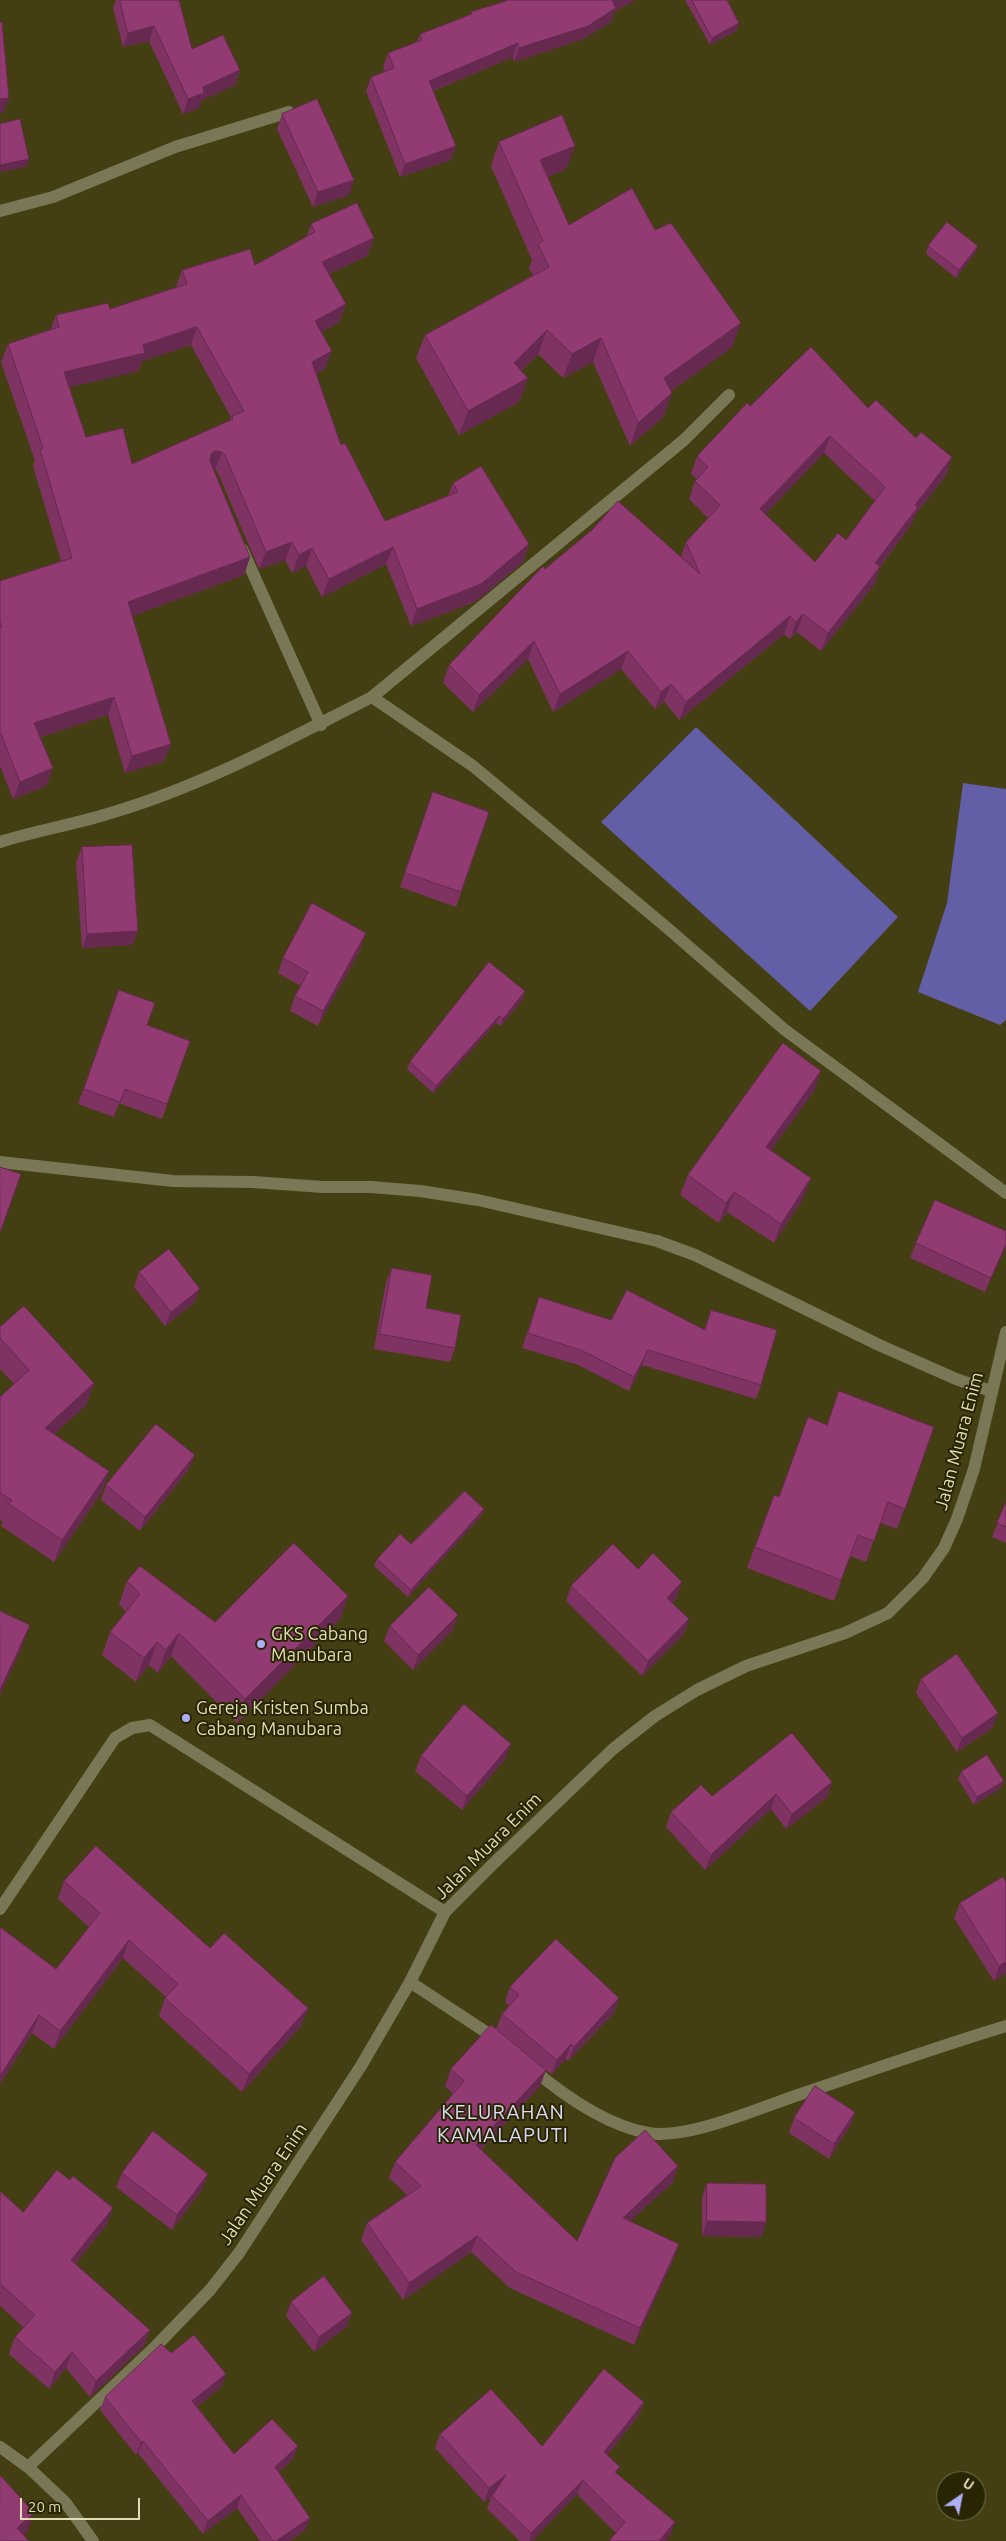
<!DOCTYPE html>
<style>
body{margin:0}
#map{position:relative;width:1006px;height:2541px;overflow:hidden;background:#443f12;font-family:Ubuntu,sans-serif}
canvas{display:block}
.north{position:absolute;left:936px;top:2471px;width:50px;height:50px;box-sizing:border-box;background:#292502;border:1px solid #736f4a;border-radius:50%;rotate:33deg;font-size:14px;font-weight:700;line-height:20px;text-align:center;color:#e1ddb5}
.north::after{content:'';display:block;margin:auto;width:18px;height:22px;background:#aeaefb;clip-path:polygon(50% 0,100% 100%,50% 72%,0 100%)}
.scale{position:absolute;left:20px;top:2498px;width:120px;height:22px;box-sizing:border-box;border:2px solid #e1ddb5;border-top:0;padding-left:6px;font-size:15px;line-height:18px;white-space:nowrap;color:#e1ddb5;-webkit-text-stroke:4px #292502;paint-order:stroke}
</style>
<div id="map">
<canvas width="1006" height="2541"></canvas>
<div class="north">U</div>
<div class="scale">20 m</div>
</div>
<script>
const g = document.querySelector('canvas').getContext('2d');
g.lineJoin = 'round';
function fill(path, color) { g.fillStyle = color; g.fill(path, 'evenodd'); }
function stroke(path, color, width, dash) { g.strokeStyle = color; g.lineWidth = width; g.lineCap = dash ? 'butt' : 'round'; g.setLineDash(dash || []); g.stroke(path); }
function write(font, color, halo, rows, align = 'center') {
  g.font = font + ' Ubuntu,sans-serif'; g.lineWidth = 4; g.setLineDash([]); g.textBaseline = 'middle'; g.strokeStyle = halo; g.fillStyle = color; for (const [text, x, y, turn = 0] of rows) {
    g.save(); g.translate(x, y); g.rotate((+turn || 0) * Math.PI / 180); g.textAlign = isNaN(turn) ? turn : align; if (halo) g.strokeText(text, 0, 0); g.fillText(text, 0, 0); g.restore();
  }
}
fill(new Path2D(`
 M696 727 898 917 810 1011 601 822Z
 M963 783 1006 789V1020L1000 1025 918 992 947 903Z`), '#625fa7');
stroke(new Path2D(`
 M0 211 53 197 175 147 289 112
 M242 549 321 725
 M372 697 684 440 729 395
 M0 842C38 830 77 824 114 812 205 785 288 739 372 697L473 766 665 926 785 1030 1006 1193
 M0 1162 173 1181 253 1182 323 1187H371L420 1191 478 1200 657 1241 695 1255 879 1345 956 1379 991 1391
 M0 1909 115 1738 132 1728 150 1725 445 1912
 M410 1982 498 2040
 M530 2067C563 2095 605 2125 648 2133 689 2140 761 2107 801 2094 869 2071 937 2047 1006 2026
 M0 2447 28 2467 65 2502 93 2541
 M28 2467 156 2346 210 2290 239 2253 361 2066 410 1982 445 1912 494 1863 613 1749 655 1716 697 1690 746 1666 845 1633 888 1613 923 1578 944 1548 957 1519 974 1469 1006 1332`), '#7a7757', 12);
fill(new Path2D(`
 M116 0H179L192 49 240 70 235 85 202 100 199 108 183 114 149 41 123 47 113 8Z
 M509 0H634V1L615 11 611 22 583 39 514 62 513 57 433 91 451 160 400 177 366 91 371 77 385 71 383 67 388 53 417 42 420 34 470 15 471 12Z
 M685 0H727L736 31 710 45Z
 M282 114 349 195 313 207 277 129Z
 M499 142 566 169 548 177 569 225 655 230 732 347 671 391 672 393 663 417 630 446 593 362 563 378 538 354 521 371 528 378 519 402 459 435 416 358 425 335 533 275 529 268 532 260 491 166Z
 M311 224 374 238 367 256 329 274 346 304 339 322 321 332 325 369 316 374 341 445 385 521 448 496 453 483 529 544 523 562 475 602 411 626 386 564 322 597 306 566 292 573 285 560 259 569 218 473 215 469H213L250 557 244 575 132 616 164 761 125 773 108 715 40 737 53 768 46 786 13 799 0 766V581L61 561 33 466 35 461 1 362 8 344 51 329 56 315 110 309 176 287 182 270 255 265 307 236ZM191 345 231 417 230 420 132 464 86 437 69 387 138 371 142 361Z
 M928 246 975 253 956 278 926 254Z
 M750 406 868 408 916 438 952 457 946 475 915 515 911 525 880 567 874 585 821 651 797 632 790 639 784 634 679 720 664 701 655 709 621 669 553 712 528 659 473 712 443 683 449 665 545 569 681 556 686 542 708 518 689 499 695 481 697 479 691 474 697 456ZM824 453 875 501 846 540 815 562 765 514Z
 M433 792 489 812 456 907 400 887Z
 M82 847 138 931 132 945 82 948 76 862Z
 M361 948 318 1026 290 1011 295 996 301 986 278 973 283 958Z
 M119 990 147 1025 190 1041 162 1119 119 1103 114 1117 78 1104Z
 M523 999 501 1026 496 1023 433 1093 407 1069 410 1062Z
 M814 1091 771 1150 804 1197 774 1243 727 1212 719 1223 680 1195 688 1175Z
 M916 1243 1006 1244 985 1292 910 1258Z
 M392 1268 426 1308 455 1348 450 1362 374 1349 386 1282Z
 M139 1272 194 1303 165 1326 134 1287Z
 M539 1297 611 1320 704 1330 711 1310 761 1385 756 1399 642 1365 629 1391 578 1365 522 1348Z
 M0 1327 94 1383 86 1405 54 1434 109 1471 101 1493 54 1562 1 1526 3 1522 0 1520V1397L14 1384 0 1369Z
 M827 1425 934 1427 897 1529 880 1523 866 1562 850 1556 834 1601 747 1568 774 1495 779 1497Z
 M189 1469 140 1531 101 1500 106 1485Z
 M1006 1502V1543L992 1537Z
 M484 1509 481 1516 408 1597 374 1566 377 1559 411 1544Z
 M638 1569 677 1597 672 1602 684 1634 642 1676 566 1601 571 1586Z
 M127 1581 215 1622 348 1596 340 1619 237 1723 171 1656 158 1673 149 1665 136 1682 102 1655 110 1632 126 1612 119 1604Z
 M390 1626 453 1630 413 1670 384 1641Z
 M921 1679 998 1713 992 1728 957 1752 916 1693Z
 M421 1756 506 1758 462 1810 415 1771Z
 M961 1772 1001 1788 974 1805 958 1779Z
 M832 1782 827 1797 786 1829 771 1809 705 1870 666 1827 671 1812Z
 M64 1881 210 1948 308 2008 301 2026 242 2092 159 2016 165 1998 166 1997 123 1958 54 2049 32 2033 0 2084V1927L56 1969 89 1927 58 1899Z
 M1006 1882V1973L994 1981 954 1918 960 1903Z
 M510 1987 614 2013 568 2061 566 2059 552 2074 546 2070 540 2086 481 2150 577 2241 678 2166 672 2183 630 2221 673 2260 634 2345 510 2288 471 2252 403 2300 361 2240 367 2223 407 2195 389 2178 395 2162 453 2094 445 2086 451 2069 496 2029 502 2014 509 2006 505 2002Z
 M855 2112 850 2126 829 2159 789 2133 794 2118Z
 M122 2173 203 2188 172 2230 116 2187Z
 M707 2183 766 2222 761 2237 702 2236V2198Z
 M0 2191 23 2212 107 2224 75 2264 144 2346 90 2397 66 2368 49 2389 9 2354 15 2337 24 2328 0 2306Z
 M291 2302 346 2327 314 2352 286 2316Z
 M171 2353 221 2387 197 2406 234 2454 293 2459 279 2472 310 2518 305 2530 290 2541H260L237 2508 203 2534 138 2453 136 2455 100 2410 105 2397Z
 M644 2402 639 2415 607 2455 617 2474 670 2536 616 2533 577 2494 532 2541H520L487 2509 491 2497 484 2502 435 2448 440 2434 542 2446Z`), '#7e3363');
fill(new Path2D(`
 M614 0H634V1L615 11 611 22 583 39 514 62 519 48Z
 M739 23 736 31 710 45 712 38Z
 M154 26 149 41 123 47 128 33Z
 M518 43 513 57 424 94 429 81Z
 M240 70 235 85 202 100 199 108 183 114 188 99 203 87Z
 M9 98 3 113H0V99Z
 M456 146 451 160 400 177 405 164Z
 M575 146 566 169 532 184 540 160Z
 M29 159 26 167 0 172V165Z
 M354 180 349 195 313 207 318 192Z
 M374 238 367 256 316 280 322 262Z
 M978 246 975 253 956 278 959 270Z
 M346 304 339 322 309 339 315 321Z
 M741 323 732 347 656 402 664 378Z
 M197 327 191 345 142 361 138 371 57 390 64 372Z
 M547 330 538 354 505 386 514 363Z
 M601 338 593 362 563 378 572 354Z
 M332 351 325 369 305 380 312 362Z
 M528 378 519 402 459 435 468 411Z
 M672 393 663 417 630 446 638 423Z
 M830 436 824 453 753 527 760 509Z
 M215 451 222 452 215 469 208 468 211 454Z
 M952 457 946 475 915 515 911 525 869 581 875 563 915 505Z
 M292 542 285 560 259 569 266 552Z
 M529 544 523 562 475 602 411 626 417 609Z
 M393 547 386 564 322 597 329 579Z
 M312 548 306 566 292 573 299 555Z
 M250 557 244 575 121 620 128 602Z
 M880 567 874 585 821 651 828 633Z
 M803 614 797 632 790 639 796 622Z
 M790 616 784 634 679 720 686 702Z
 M534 641 528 659 473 712 479 695Z
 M628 651 621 669 553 712 560 694Z
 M671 684 664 701 655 709 661 692Z
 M114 697 108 715 28 741 34 723Z
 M171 744 164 761 125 773 132 756Z
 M53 768 46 786 13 799 20 782Z
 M138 931 132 945 82 948 87 934Z
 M366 933 361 948 318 1026 323 1011Z
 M525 991 523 999 501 1026 503 1019Z
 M499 1016 496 1023 433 1093 436 1086Z
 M821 1071 814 1091 759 1167 766 1147Z
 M811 1178 804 1197 774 1243 781 1224Z
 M734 1192 727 1212 719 1223 726 1203Z
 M1006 1244V1247L985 1292 991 1278Z
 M200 1289 194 1303 165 1326 171 1312Z
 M648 1350 642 1365 629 1391 634 1377Z
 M94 1383 86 1405 37 1450 45 1428Z
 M195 1455 189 1469 140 1531 145 1517Z
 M109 1471 101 1493 54 1562 62 1540Z
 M484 1509 481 1516 408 1597 411 1590Z
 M682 1582 677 1597 662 1612 667 1598Z
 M348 1596 340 1619 237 1723 245 1699Z
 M458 1615 453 1630 413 1670 418 1655Z
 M689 1619 684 1634 642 1676 648 1661Z
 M30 1625 22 1647 0 1695V1690Z
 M179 1633 171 1656 158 1673 166 1650Z
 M157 1642 149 1665 136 1682 144 1658Z
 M998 1713 992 1728 957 1752 962 1738Z
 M511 1744 506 1758 462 1810 467 1796Z
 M1004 1781 1001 1788 974 1805 977 1797Z
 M832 1782 827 1797 786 1829 792 1814Z
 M776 1794 771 1809 705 1870 711 1855Z
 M129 1940 123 1958 54 2049 60 2031Z
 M1006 1962V1973L994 1981 999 1966Z
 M619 1998 614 2013 568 2061 574 2047Z
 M308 2008 301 2026 242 2092 249 2074Z
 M39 2015 32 2033 0 2084V2076Z
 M571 2044 566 2059 552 2074 557 2060Z
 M546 2070 540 2086 470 2162 476 2145Z
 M855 2112 850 2126 829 2159 834 2144Z
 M678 2166 672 2183 616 2234 623 2218Z
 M208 2174 203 2188 172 2230 177 2215Z
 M113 2208 107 2224 65 2277 71 2260Z
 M707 2221 766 2222 761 2237 702 2236Z
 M477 2236 471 2252 403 2300 409 2283Z
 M679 2244 673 2260 634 2345 640 2328Z
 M352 2313 346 2327 314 2352 319 2337Z
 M150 2330 144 2346 90 2397 96 2381Z
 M72 2352 66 2368 49 2389 55 2372Z
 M226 2374 221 2387 188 2414 192 2401Z
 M644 2402 639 2415 599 2466 604 2452Z
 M143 2441 138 2453 136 2455 141 2442Z
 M298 2446 293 2459 271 2479 275 2467Z
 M506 2475 501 2489 484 2502 489 2488Z
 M583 2480 577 2494 532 2541H529L531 2533Z
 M241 2495 237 2508 203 2534 208 2521Z
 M34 2513 27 2532 17 2541V2528Z
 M310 2518 305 2530 290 2541H276Z
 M675 2522 670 2536 666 2541H659Z`), '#662950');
const building = new Path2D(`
 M120 0H179L192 49 223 35 240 70 203 87 204 93 188 99 154 26 128 33Z
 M509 0H614L612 1 616 8 588 26 519 48 518 43 429 81 456 146 405 164 371 77 394 68 388 53 422 40 420 34 472 14 471 12Z
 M692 0H727L739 23 712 38Z
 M0 22H2L9 98 0 99Z
 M317 99 354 180 318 192 282 114Z
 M562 115 575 146 540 160 569 225 632 188 655 230 671 223 741 323 664 378 672 393 638 423 601 338 572 354 547 330 514 363 528 378 468 411 425 335 549 267 538 244 543 241 499 142Z
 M20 119 29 159 0 165V124Z
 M357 203 374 238 322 262 346 304 315 321 332 351 312 362 341 445 345 443 385 521 458 492 453 483 481 466 529 544 481 584 417 609 393 547 329 579 312 548 299 555 292 542 266 552 225 455 222 452 215 451 211 454 210 461 250 557 128 602 171 744 132 756 114 697 34 723 53 768 20 782 1 734H0V627H2L0 621V581L72 558 40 449 43 448 8 344 59 327 56 315 108 303 110 309 187 284 182 270 250 249 255 265 315 232 311 224ZM197 327 244 411 232 416 233 419 132 464 123 428 86 437 64 372 145 353 143 345Z
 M947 222 978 246 959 270 928 246Z
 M811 347 868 408 876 400 916 438 921 432 952 457 915 505 918 507 875 563 880 567 828 633 803 614 796 622 790 616 686 702 671 684 661 692 628 651 560 694 534 641 479 695 449 665 543 566 545 569 593 529 618 501 700 574 686 542 720 505 695 481 708 467 697 456 747 403 750 406ZM830 436 885 487 846 540 838 533 815 562 760 509Z
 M433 792 489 812 461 892 405 873Z
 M132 845 138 931 87 934 82 847Z
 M312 903 366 933 323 1011 295 996 308 972 283 958Z
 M489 962 525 991 503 1019 499 1016 436 1086 410 1062Z
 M119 990 155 1003 147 1025 190 1041 167 1104 125 1089 120 1102 84 1089Z
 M783 1043 821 1071 766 1147 811 1178 781 1224 734 1192 726 1203 688 1175Z
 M0 1167 21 1174 0 1233Z
 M935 1200 1006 1231V1244L991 1278 916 1243Z
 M169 1249 200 1289 171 1312 139 1272Z
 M392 1268 432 1275 426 1308 461 1315 455 1348 380 1334Z
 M627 1290 705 1330 711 1310 777 1330 761 1385 648 1350 634 1377 583 1351 528 1333 539 1297 611 1320Z
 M24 1306 94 1383 45 1428 109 1471 62 1540 9 1504 12 1500 0 1493V1397L29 1370 0 1338V1327Z
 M839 1391 934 1427 905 1509 888 1502 874 1541 858 1535 841 1580 755 1547 774 1495 779 1497 808 1417 827 1425Z
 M156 1424 195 1455 145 1517 106 1485Z
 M465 1491 484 1509 411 1590 377 1559 400 1534 411 1544Z
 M1006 1502V1527L997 1523Z
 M294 1543 348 1596 245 1699 179 1633 166 1650 157 1642 144 1658 110 1632 140 1594 127 1581 140 1566 215 1622Z
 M613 1544 638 1569 653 1553 682 1582 667 1598 689 1619 648 1661 571 1586Z
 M429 1587 458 1615 418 1655 390 1626Z
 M0 1611 30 1625 0 1690Z
 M957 1654 998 1713 962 1738 921 1679Z
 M464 1704 511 1744 467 1796 421 1756Z
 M792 1733 832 1782 792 1814 776 1794 711 1855 671 1812 701 1785 712 1796Z
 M987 1755 1004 1781 977 1797 961 1772Z
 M96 1846 210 1948 224 1933 308 2008 249 2074 165 1998 178 1984 129 1940 60 2031 39 2015 0 2076V1927L56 1969 100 1913 64 1881Z
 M1003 1877 1006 1882V1962L999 1966 960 1903Z
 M556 1939 619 1998 574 2047 571 2044 557 2060 502 2014 519 1995 510 1987Z
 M491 2025 546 2070 476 2145 577 2241 615 2158 645 2130 678 2166 623 2218 679 2244 640 2328 516 2272 477 2236 409 2283 367 2223 421 2186 395 2162 464 2081 451 2069Z
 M815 2086 855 2112 834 2144 794 2118Z
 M153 2131 208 2174 177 2215 122 2173Z
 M57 2170 70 2180 73 2176 113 2208 71 2260 150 2330 96 2381 72 2352 55 2372 15 2337 35 2315 0 2284V2191L23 2212Z
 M707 2183 766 2184V2222L707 2221Z
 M324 2276 352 2313 319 2337 291 2302Z
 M194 2335 226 2374 192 2401 234 2454 272 2419 298 2446 275 2467 310 2518 276 2541H273L241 2495 208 2521 143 2441 141 2442 105 2397 161 2344 171 2353Z
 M604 2369 644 2402 604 2452 620 2467 615 2472 675 2522 659 2541H609L625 2522 583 2480 531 2533 492 2496 506 2475 489 2488 440 2434 491 2389 542 2446Z
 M0 2475 34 2513 17 2528 29 2541H0Z`);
fill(building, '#923b73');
stroke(building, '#662950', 1);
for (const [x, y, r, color] of [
 [261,1644,5,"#aeaefb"],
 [186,1718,5,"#aeaefb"]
]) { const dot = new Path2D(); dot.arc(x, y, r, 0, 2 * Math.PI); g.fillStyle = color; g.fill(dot); stroke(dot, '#292502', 2); }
write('18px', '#e1ddb5', '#292502', [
 ["Jalan Muara Enim",959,1441,-75],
 ["Jalan Muara Enim",488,1846,-45],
 ["Jalan Muara Enim",263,2184,-56]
]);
write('18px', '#e1ddb5', '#292502', [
 ["GKS Cabang",271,1634],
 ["Manubara",271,1655],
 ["Gereja Kristen Sumba",196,1708],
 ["Cabang Manubara",196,1729]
], 'left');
g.letterSpacing = '1px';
write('20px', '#d9dbf8', '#292502', [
 ["KELURAHAN",503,2112],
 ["KAMALAPUTI",503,2135]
]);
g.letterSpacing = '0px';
</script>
